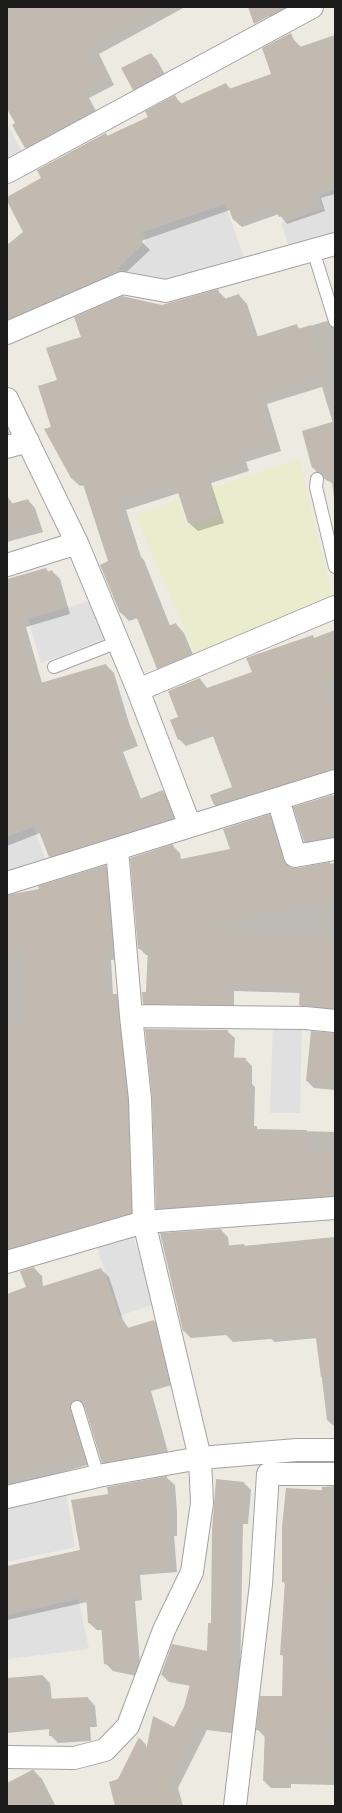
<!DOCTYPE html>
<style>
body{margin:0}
#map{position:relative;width:342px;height:1813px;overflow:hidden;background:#edeae2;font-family:Overpass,sans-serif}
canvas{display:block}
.frame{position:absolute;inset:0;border:8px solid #1c1c1c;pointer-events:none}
</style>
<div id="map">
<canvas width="342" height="1813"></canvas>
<div class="frame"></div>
</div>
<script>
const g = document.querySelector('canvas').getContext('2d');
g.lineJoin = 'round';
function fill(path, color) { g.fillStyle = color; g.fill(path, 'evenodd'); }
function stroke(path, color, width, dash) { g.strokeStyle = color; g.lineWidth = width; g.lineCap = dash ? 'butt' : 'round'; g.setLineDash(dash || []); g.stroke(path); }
fill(new Path2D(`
 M299 459 332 596 196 655 135 515 179 500 187 526 219 515 210 488Z`), '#e9eccd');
fill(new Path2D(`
 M7 124 23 153 7 162Z
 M335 190V233L289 246 281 223 323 209 319 196Z
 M225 204 245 260 167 281 117 269 146 241 143 232Z
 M93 600 108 638 41 663 28 619Z
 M34 827 46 861 7 872V837Z
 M273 1024 302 1025 300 1113H270Z
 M133 1236 155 1304 119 1316 97 1247Z
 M66 1491 75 1547 7 1562V1504Z
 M78 1599 89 1649 7 1659V1615Z`), '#e0e0e0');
fill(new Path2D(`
 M7 7H185L99 54 114 85 89 98 101 120 34 156 26 147 16 124 7 107Z
 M263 7H305L275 22 267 14Z
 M335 37V194L321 198 325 211 287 224 279 214 242 227 234 220 230 210 141 241 150 250 115 283 7 332V247L24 232 7 198 43 179 105 134 108 136 150 118 175 97 182 104 226 84 231 89 272 75 293 39 301 47Z
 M151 54 157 60 168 80 140 95 134 89Z
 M218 291 226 299 239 295 247 304 258 337 297 326 300 329 327 321 335 329V506L332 483 326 480 313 468 333 423 322 387 267 404 281 451 246 462 249 471 211 483 224 523 198 531 189 523 179 493 126 510 141 557 144 560 170 626 176 624 184 633 197 664 166 677 157 668 138 618 129 621 121 613 101 565 109 562 85 485 80 486 71 478 52 428 58 381 82 338 162 306Z
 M7 428 10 436 7 437Z
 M7 496 13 504 28 500 35 508 43 532 7 542Z
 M46 569 49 572 52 571 60 579 70 614 26 627 42 683 106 665 114 673 129 723 138 746 123 752 141 799 162 791 170 798 178 818 173 820 175 828 58 864 50 856 40 833 7 846V580Z
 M335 637V777L222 812 215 805 212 796 234 787 214 736 186 746 179 739 180 717 200 679 208 689 253 672Z
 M335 795V845L312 848 305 841 295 808Z
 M269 816 276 823 290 868 297 869 335 863V1015L307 1012 300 1005 301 993 234 991V1011L150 1010 143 1003 147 993 148 955H146L139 948 173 846 180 853 181 860 232 850Z
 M106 866 113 874 120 959 111 960 113 995H116L124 1002 138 1220 7 1260V896L40 890Z
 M227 1031 235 1038 234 1058 245 1059 252 1066V1084L255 1087 254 1127 259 1130 335 1132V1203L164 1215 157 1208Z
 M334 1034 335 1090 314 1088 307 1081Z
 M221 1230 228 1237 229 1246 244 1245 246 1246 335 1238V1427L327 1420 317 1338 275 1342 271 1339 233 1342 226 1335 191 1338 184 1331Z
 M34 1268 42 1276 43 1287 101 1269 109 1277 123 1320 129 1329 154 1321 162 1329 175 1384 151 1391 170 1459 111 1470 103 1462 86 1408 83 1407 79 1410 91 1464 7 1488V1295L27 1288Z
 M167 1478 175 1485 177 1511V1536H174L177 1572 140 1575 142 1600 135 1601 141 1677 113 1671 105 1663 103 1630H97L89 1623 87 1602 7 1620V1567L81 1550 110 1495Z
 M217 1481 244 1483 251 1490 248 1524H243L239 1734 207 1730 178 1788 183 1806H116L119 1780 140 1738 146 1745 147 1750 174 1728 185 1707 191 1686 169 1682 162 1675 208 1652 212 1624Z
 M335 1486V1785L291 1784V1788H271L264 1781 265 1737 258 1730 283 1697 284 1657 281 1654 285 1584 283 1581 322 1491V1487Z
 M43 1676 50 1683 52 1700 88 1698 95 1706 97 1727H90L91 1741 58 1743 50 1735V1729L7 1733V1679Z
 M34 1771 42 1779 55 1805 52 1806H10L7 1800V1784Z`), '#0003');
fill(new Path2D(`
 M7 7H161L87 47 103 78 82 90 93 111 25 148 12 125 15 123 7 109Z
 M248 7H282V9L254 24Z
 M291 33 297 48 335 35V183L314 190 317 203 279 217 274 205 233 220 226 201 135 233 143 241 107 276 67 293 64 286 42 304 7 319V245L23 232 7 201V197L41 178 37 170 106 133 107 136 148 117 145 111 175 95 180 104 226 83 229 89 271 74 262 48Z
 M151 53 163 73 133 90 121 68Z
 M218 289 221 300 239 294 253 338 297 324 298 329 311 325 327 374 259 396 273 442 238 454 241 463 203 475 216 514 188 523 175 483 118 501 134 551 136 550 166 627 176 623 189 655 157 669 133 608 120 613 100 565 108 561 80 475 71 478 44 429 51 427 38 386 57 380 46 348 81 337 74 317 122 296 162 305Z
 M335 421V472L324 476 321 473 316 472 315 468H312L302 431Z
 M28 499 35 524 7 533V505Z
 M46 568 47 572 52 570 63 606 18 619 37 684 106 664 121 715 131 738 115 744 137 800 163 790 170 810 166 812 168 820 49 857 36 824 7 835V743L14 740 7 718V579Z
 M335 630V679L320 685 334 720 328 722 335 740V765L326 768 327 771 214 805 210 795 232 787 210 728 178 740 170 720 178 717 168 691 200 678 204 689 252 672 246 658 313 635 314 638Z
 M332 795 335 811V834L325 836V838L304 842 293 807Z
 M270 814 283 860 286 865 292 868H297L330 862 335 884 330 885 333 900 211 925V930L335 936V1008L299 1005 300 987 228 984 227 1005 143 1004 142 992H146L148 947 138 949 130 858 173 844 176 860 230 849 223 829Z
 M106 865 113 952 104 953 107 994H117L128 1100 131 1213 7 1249V1024H27L23 951 7 953V895L39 889 38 886Z
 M145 1029 228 1030 227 1057 246 1058 245 1079H248L247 1126H257V1129L307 1130V1153L330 1151 331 1162H335V1196L263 1201 218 1200 219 1204 156 1209 152 1099Z
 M311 1031 335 1033 329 1083 306 1081Z
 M221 1229 223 1246 244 1244V1246L335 1237V1376L321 1377 315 1331 266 1335V1332L225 1335 224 1327 183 1331 160 1233Z
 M34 1267 37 1288 101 1268 117 1317 120 1316 124 1329 154 1320 168 1376 144 1383 163 1452 102 1463 84 1405 82 1401 75 1400 71 1402 70 1409 84 1456 7 1478V1294L26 1287 20 1271Z
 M167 1476 170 1503V1529H167L170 1565 132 1568 135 1593 128 1594 134 1670 104 1664 101 1622 88 1623 86 1593 7 1611V1566L80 1550 71 1500 108 1494 107 1487Z
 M216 1479 244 1482 241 1517H236L232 1680H233V1686H236L232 1727 200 1723 171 1780 178 1806H115L109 1782 118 1779 139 1737 142 1766H143L153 1716 174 1727 184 1707 191 1681 161 1675 172 1644 207 1651 208 1623H211L212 1530Z
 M286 1488 335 1491V1595H326L325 1655H329L328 1682H332L327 1750H330L329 1779 285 1777 284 1782 263 1781 265 1731 256 1730 260 1696H282L283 1655H280L285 1582H282V1527Z
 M43 1675 45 1699 88 1697 90 1720H83L84 1734 49 1736V1722L11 1725 10 1720 7 1721V1678Z
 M32 1770H34L48 1797 30 1806H7V1783Z`), '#c2b9b1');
const service = new Path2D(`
 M313 250 335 321
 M317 479 316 487 335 567
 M54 667 118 642
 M77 1407 98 1476`);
const minor = new Path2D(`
 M7 172 312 7
 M7 333 122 283 166 291 335 244
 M7 399 77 543 138 690 190 826
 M7 447 28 441
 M7 565 77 543
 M138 690 335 607
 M278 799 295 856 335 849
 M7 883 335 781
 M131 1016 305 1018 335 1021
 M7 1262 144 1222 335 1208
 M7 1497 98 1476 200 1458 297 1450H335
 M7 1757 74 1758 105 1750 128 1726 164 1630 192 1572 202 1503 200 1458 144 1222 140 1099 131 1016 117 849
 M235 1806 261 1584 268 1474H335`);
stroke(service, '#a3a3a3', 14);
stroke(minor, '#a3a3a3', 24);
stroke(service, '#fff', 12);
stroke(minor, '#fff', 22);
</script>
